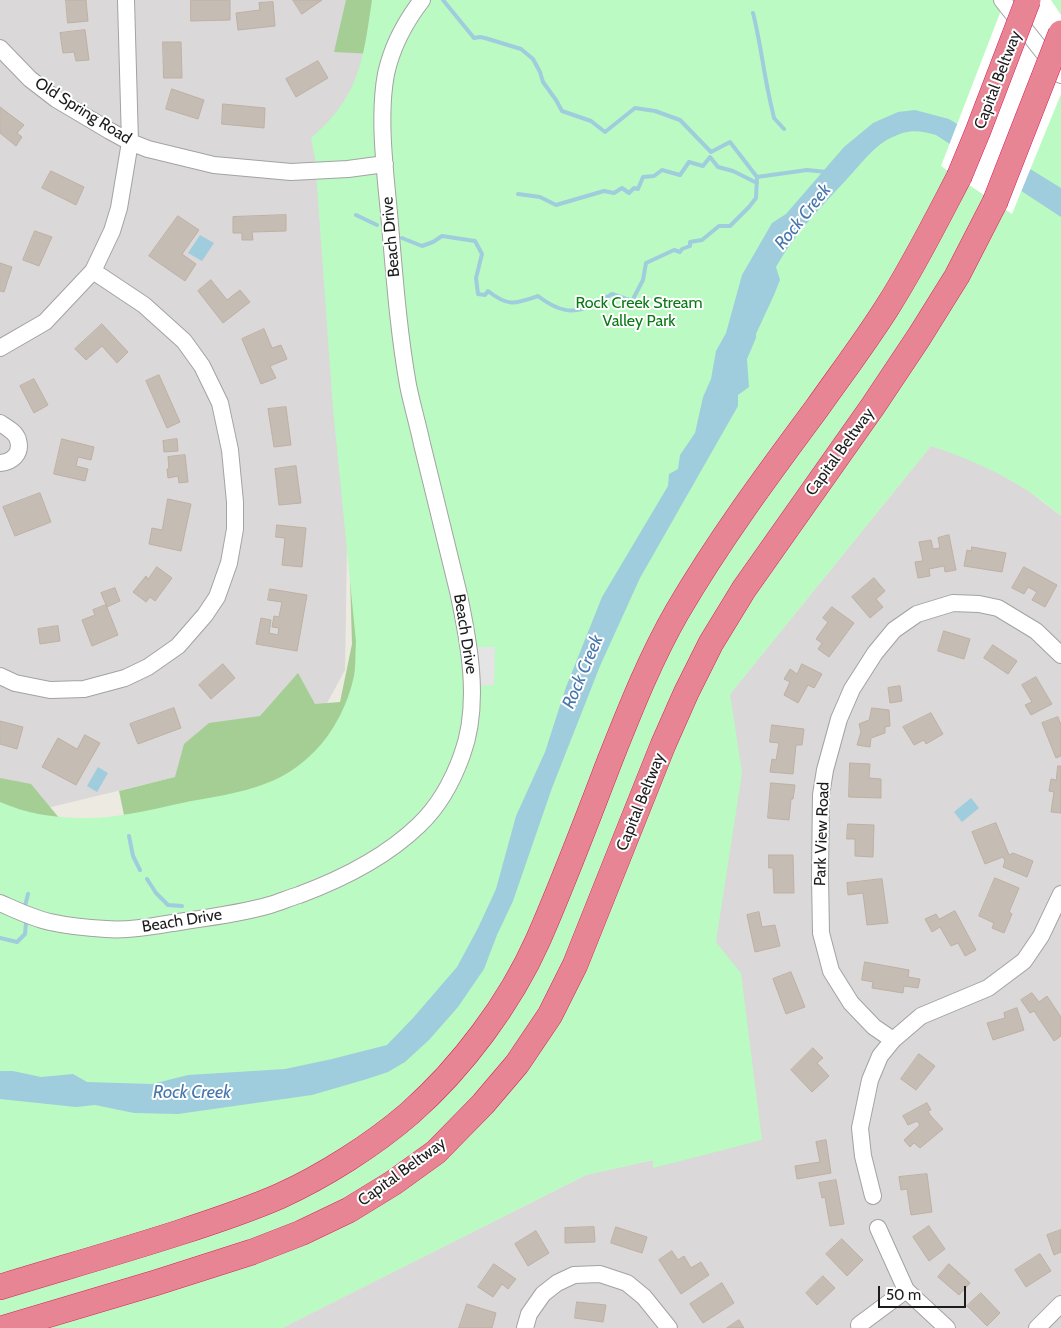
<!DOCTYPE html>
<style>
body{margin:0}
#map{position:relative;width:1061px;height:1328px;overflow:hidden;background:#edeae1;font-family:Cabin,sans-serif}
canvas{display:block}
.scale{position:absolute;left:878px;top:1286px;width:88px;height:22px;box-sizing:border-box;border:2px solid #1c1c1c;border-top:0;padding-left:6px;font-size:15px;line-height:18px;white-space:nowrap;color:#1c1c1c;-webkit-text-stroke:4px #fff;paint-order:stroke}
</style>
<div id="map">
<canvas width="1061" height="1328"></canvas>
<div class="scale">50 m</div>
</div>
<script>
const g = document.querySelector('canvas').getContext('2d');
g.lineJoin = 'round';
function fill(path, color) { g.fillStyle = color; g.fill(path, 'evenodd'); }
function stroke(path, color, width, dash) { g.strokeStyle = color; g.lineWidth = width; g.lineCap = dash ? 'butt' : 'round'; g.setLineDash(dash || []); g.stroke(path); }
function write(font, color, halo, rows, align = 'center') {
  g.font = font + ' Cabin,sans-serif'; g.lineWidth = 4; g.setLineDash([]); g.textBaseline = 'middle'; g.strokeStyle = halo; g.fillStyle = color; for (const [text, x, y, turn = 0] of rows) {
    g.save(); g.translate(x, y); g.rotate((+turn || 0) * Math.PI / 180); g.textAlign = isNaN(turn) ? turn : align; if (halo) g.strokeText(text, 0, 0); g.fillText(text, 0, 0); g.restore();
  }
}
fill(new Path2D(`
 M0 0H360L365 42 354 111 345 670 306 742 234 763 30 812 0 802Z
 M931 446 964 457 996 472 1026 489 1061 516V1328H282L586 1175 653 1160 716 942 730 694Z`), '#dad8d8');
fill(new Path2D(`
 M346 0H403L374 54 334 52Z
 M348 511 433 778 124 815 119 791 175 777 184 744 209 723 260 716 298 673 315 704 340 702 352 644Z
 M0 778 31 784 65 825 0 861Z`), '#a4ce94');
fill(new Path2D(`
 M372 0H1061V516C1023 482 978 462 931 446L730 694 742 773 716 942 741 973 762 1140 653 1168V1160L586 1175 282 1328H0V802C25 813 54 818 81 818 115 819 149 810 182 803 210 797 240 794 267 783 284 777 301 765 314 752 334 732 348 704 354 676 356 665 355 653 356 642L333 409 315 158 311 138C360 96 363 60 372 0Z`), '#bbfac2');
fill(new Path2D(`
 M476 647H495L494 685 477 686Z`), '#e4e4e4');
fill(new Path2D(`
 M915 110 949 119 1061 188V217L936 135C920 131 911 129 895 136 876 143 861 164 847 179 821 207 794 234 776 267L780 280 774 295 756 334V338L747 359 749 387 738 395V406L640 578 600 666 552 788 513 901 497 935 484 969 458 1007 429 1040 405 1062 388 1072 367 1079 312 1095 178 1114 134 1113 95 1105 76 1107 0 1099V1071H13L41 1077 73 1074 87 1082 152 1084 188 1075 285 1069 332 1059 387 1045 413 1018 457 967 478 928 496 889 516 816 545 752 566 687 602 597 668 486 669 474 678 469 680 455 695 433 703 397 711 379 716 351 726 333 742 275 772 223 786 214 844 147 873 123 898 112Z
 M200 235 214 243 202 261 188 253Z
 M98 767 108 773 97 792 87 786Z
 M971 798 979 808 962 822 954 812Z`), '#9fcddd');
fill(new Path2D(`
 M1005 0H1051L1061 15V94L1012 214 941 166Z`), '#fff');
stroke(new Path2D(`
 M443 0 474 38 480 37 485 38 521 49 533 59 540 72 543 82 556 100 562 111 591 121 605 132 635 108 655 111 680 120 711 152 730 142 757 177 807 170 827 172
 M753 13C761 44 764 77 772 109L774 118 784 129
 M518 194 540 197 556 205 604 191 614 193 622 188 629 193 634 188 638 189 643 177 654 176 662 170 680 175 689 162 703 166 710 157 718 167 733 171 757 183
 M356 215 377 225
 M402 238 422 246 433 242 442 236 475 241 482 254 476 278 478 294 485 295 488 291C508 307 515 304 538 296 568 319 581 312 612 294L632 301 643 280 646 263 674 250 680 252 682 249 690 246V242L702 240 719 226H730L749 207 756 198 757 177
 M129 836 133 856 140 870
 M147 879 156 893 168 905 182 906
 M25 906 28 894
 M0 938 17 942 25 934 26 923`), '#9fcddd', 4);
const building = new Path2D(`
 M66 0H86L88 21 68 23Z
 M191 0H230V20L191 21Z
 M293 0H322L302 14Z
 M273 2 275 26 238 30 236 13 260 10 259 3Z
 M85 30 89 60 76 61 74 52 63 53 60 33Z
 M163 42H181L182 78H164Z
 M318 61 328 78 296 97 286 79Z
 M172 89 204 100 198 119 166 109Z
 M223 104 265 108 264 128 222 124Z
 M0 107 24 125 17 133 22 137 16 146 0 133Z
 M51 171 84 187 76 205 42 188Z
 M286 215V231L252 232 253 240H242V233H233V217Z
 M178 216 199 230 182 254 196 264 185 281 149 256Z
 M35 231 52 237 39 266 23 260Z
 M0 263 12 267 4 292 0 291Z
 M211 280 227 300 240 290 250 302 223 323 198 291Z
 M102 324 128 352 117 363 102 346 86 360 75 349Z
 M264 329 272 348 281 345 287 359 270 366 276 378 261 384 242 339Z
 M159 375 180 422 167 428 146 381Z
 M34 379 48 405 34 413 20 386Z
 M286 407 291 445 274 447 268 409Z
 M62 439 94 447 91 460 78 457 76 466 88 469 85 481 54 474Z
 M177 439 178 451 164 452 163 441Z
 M185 455 188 482 179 483 178 476 168 478 167 469H169L168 457Z
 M296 466 301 503 279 505 275 469Z
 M40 493 51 522 15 536 3 507Z
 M168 499 191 504 181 551 149 544 152 528 162 530Z
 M277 525 306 528 302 567 282 565 285 538 276 537Z
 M949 535 956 570 945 572 944 566 929 569 930 576 918 578 915 562 923 561 919 542 931 540 933 549 940 548 938 538Z
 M972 547 1006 553 1002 572 964 566 967 550 971 551Z
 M157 567 172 578 155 601 150 597 146 602 133 592 146 576 148 579Z
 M1024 567 1057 585 1045 607 1032 600 1037 592 1028 587 1024 594 1012 588Z
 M874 578 885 591 876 599 883 607 870 618 852 597Z
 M115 588 120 601 107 607 101 593Z
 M270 589 307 595 297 651 256 644 261 618 271 620 269 633 278 635 279 628 272 627 274 616 279 617 282 602 268 600Z
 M106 605 118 635 92 646 82 620 95 615 93 610Z
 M832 607 854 623 829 657 818 649 822 643 816 639 828 622 823 618Z
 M58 626 60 641 40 644 38 629Z
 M944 631 970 639 964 659 938 651Z
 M993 645 1017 661 1008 674 984 658Z
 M223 664 235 678 211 699 199 685Z
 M802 664 822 674 814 688 808 685 798 703 784 695 790 682 784 679 790 669 797 674Z
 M1036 677 1052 704 1031 715 1025 705 1032 702 1022 685Z
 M900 686 902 701 890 703 888 688Z
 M174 708 181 728 138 744 130 724Z
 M872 708 889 710 890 726 885 727V733L871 738 870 747 857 745 861 732 859 724 869 720Z
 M931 713 943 734 926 744 924 740 914 745 903 727Z
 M1058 717 1061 725V756L1056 758 1042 723Z
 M0 721 23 727 17 749 0 744Z
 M772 725 804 729 802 745H796L793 774 770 772 772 759 776 760 779 743 770 742Z
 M85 735 100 743 76 785 42 767 58 738 77 749Z
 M850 763 870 764 869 778 881 779V798L849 797Z
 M1058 766H1061V813L1051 812 1054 792 1049 791 1051 779 1056 780Z
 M771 783 795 785 793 799H791L789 820 768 818Z
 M996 823 1009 855 1013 853 1033 861 1027 877 1003 867 1005 861 1003 857 985 864 972 832Z
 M848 824 874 825 873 857 855 856V839H847Z
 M769 855H793L794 893H774L773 868H769Z
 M995 878 1019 888 1009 912 1012 914 1004 933 992 928 994 923 979 916Z
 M882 879 888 923 867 925 863 893 848 895 847 883Z
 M955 911 976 950 965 956 958 943 951 946 940 927 932 932 925 919 936 914 939 919Z
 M759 912 762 927 775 925 780 946 755 952 747 915Z
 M865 962 909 970 908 977 920 979 918 988 904 986 903 993 872 988 873 982 862 980Z
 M791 972 805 1007 786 1014 773 979Z
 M1032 993 1039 1002 1047 996 1061 1017V1036L1054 1041 1034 1011 1030 1013 1021 1000Z
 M1017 1008 1024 1030 993 1040 987 1023 1005 1018 1004 1013Z
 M813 1048 823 1058 817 1063 829 1076 812 1092 791 1070Z
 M919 1054 935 1066 916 1090 901 1079Z
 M927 1103 931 1110 928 1111 930 1115 943 1129 920 1148 914 1143 910 1147 904 1140 920 1125 917 1121 908 1125 903 1116Z
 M826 1140 831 1173 797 1179 795 1166 820 1162 816 1142Z
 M927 1174 932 1212 911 1215 907 1189 901 1190 899 1177Z
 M836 1180 844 1224 830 1226 825 1197 822 1198 819 1183Z
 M929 1226 945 1249 929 1261 913 1237Z
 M594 1227 595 1242 565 1243V1228Z
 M616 1227 647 1237 642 1253 611 1243Z
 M1061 1230V1252L1054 1255 1047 1235Z
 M536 1231 549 1253 528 1266 515 1244Z
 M842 1239 863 1260 847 1276 826 1254Z
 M672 1251 678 1260 684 1256 691 1268 701 1262 709 1275 681 1294 659 1260Z
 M1040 1254 1051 1271 1026 1287 1015 1270Z
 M494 1264 516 1279 508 1289 502 1284 493 1297 478 1287Z
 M949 1264 970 1283 959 1295 938 1277Z
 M823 1276 835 1288 817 1305 806 1293Z
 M722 1283 734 1303 703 1323 690 1304Z
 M981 1293 1000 1313 987 1326 967 1306Z
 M577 1302 606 1305 603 1322 575 1318Z
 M467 1304 496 1313 492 1328H459Z
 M739 1320 744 1328H727Z`);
fill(building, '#c5bcb4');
stroke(building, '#bfb0a3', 1);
const minor = new Path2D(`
 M1002 0 1061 75
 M0 48 30 79 56 99 110 131 130 142 148 149 214 165 291 172 348 169 385 164
 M0 348 45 322 93 271 112 231 119 208 130 142 126 0
 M0 423C6 427 16 432 18 440 22 454 12 462 0 463
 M0 676 15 683 50 690 84 689 125 678 148 667 178 646 205 615 217 597 229 563 235 529V502L230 450 220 403 202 366 184 341 144 305 93 271
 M0 903C16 910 32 918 50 922 68 926 87 928 106 929 132 931 159 925 185 921 213 917 242 913 270 905 280 902 289 898 299 895 342 879 385 858 419 825 438 807 453 780 462 755 481 704 469 642 458 591 446 542 434 493 422 444 418 425 412 405 408 385 398 329 394 270 389 213 385 170 378 116 386 74 392 46 405 22 422 0
 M893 1040 874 1027 851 1003 831 971 821 933 820 876 821 795 825 770 839 719 852 689 875 653 894 630 917 614 953 603 979 604 998 608 1036 631 1061 655
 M873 1196 863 1156 860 1128 870 1080 880 1056 893 1040 921 1016 988 988 1024 961 1041 936 1061 894
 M878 1228 906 1290 947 1328
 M859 1325 906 1290
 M525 1328 529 1314 543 1294 557 1283 574 1275 600 1274 627 1283 644 1297 669 1328
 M1037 1328 1061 1304`);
const highway = new Path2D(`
 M0 1287C59 1269 119 1252 178 1233 212 1222 246 1211 280 1196 324 1176 373 1145 410 1113 462 1067 510 1003 538 940 564 881 587 820 610 760 630 710 650 659 677 612 719 540 768 474 817 408 841 374 866 341 888 306 914 265 936 221 959 177
 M4 1328 155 1283 252 1252 301 1233 349 1210 393 1183 436 1152 483 1104 517 1064 550 1015 575 965 663 745 686 693 711 643 744 589 873 406 919 337 957 276 995 202`);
stroke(minor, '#a3a3a3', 18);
stroke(highway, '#da205a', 26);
stroke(minor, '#fff', 16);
stroke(highway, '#e88595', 25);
const highwayBridge = new Path2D(`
 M959 177 978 131 1028 0
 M995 202 1061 33`);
stroke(highwayBridge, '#da205a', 26, []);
stroke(highwayBridge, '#e88595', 25);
write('16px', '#1c1c1c', '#fff', [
 ["Capital Beltway",998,80,-69],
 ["Old Spring Road",83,111,32],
 ["Beach Drive",391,237,-95],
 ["Capital Beltway",840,452,-54],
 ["Beach Drive",465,634,81],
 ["Capital Beltway",641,802,-68],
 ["Park View Road",822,834,-88],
 ["Beach Drive",182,921,-9],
 ["Capital Beltway",402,1172,-36]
]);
write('16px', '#097a15', '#fff', [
 ["Rock Creek Stream",639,303],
 ["Valley Park",639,321]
]);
write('italic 18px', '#4777ac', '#fff', [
 ["Rock Creek",803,217,-51],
 ["Rock Creek",583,672,-67],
 ["Rock Creek",192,1093]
]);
</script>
